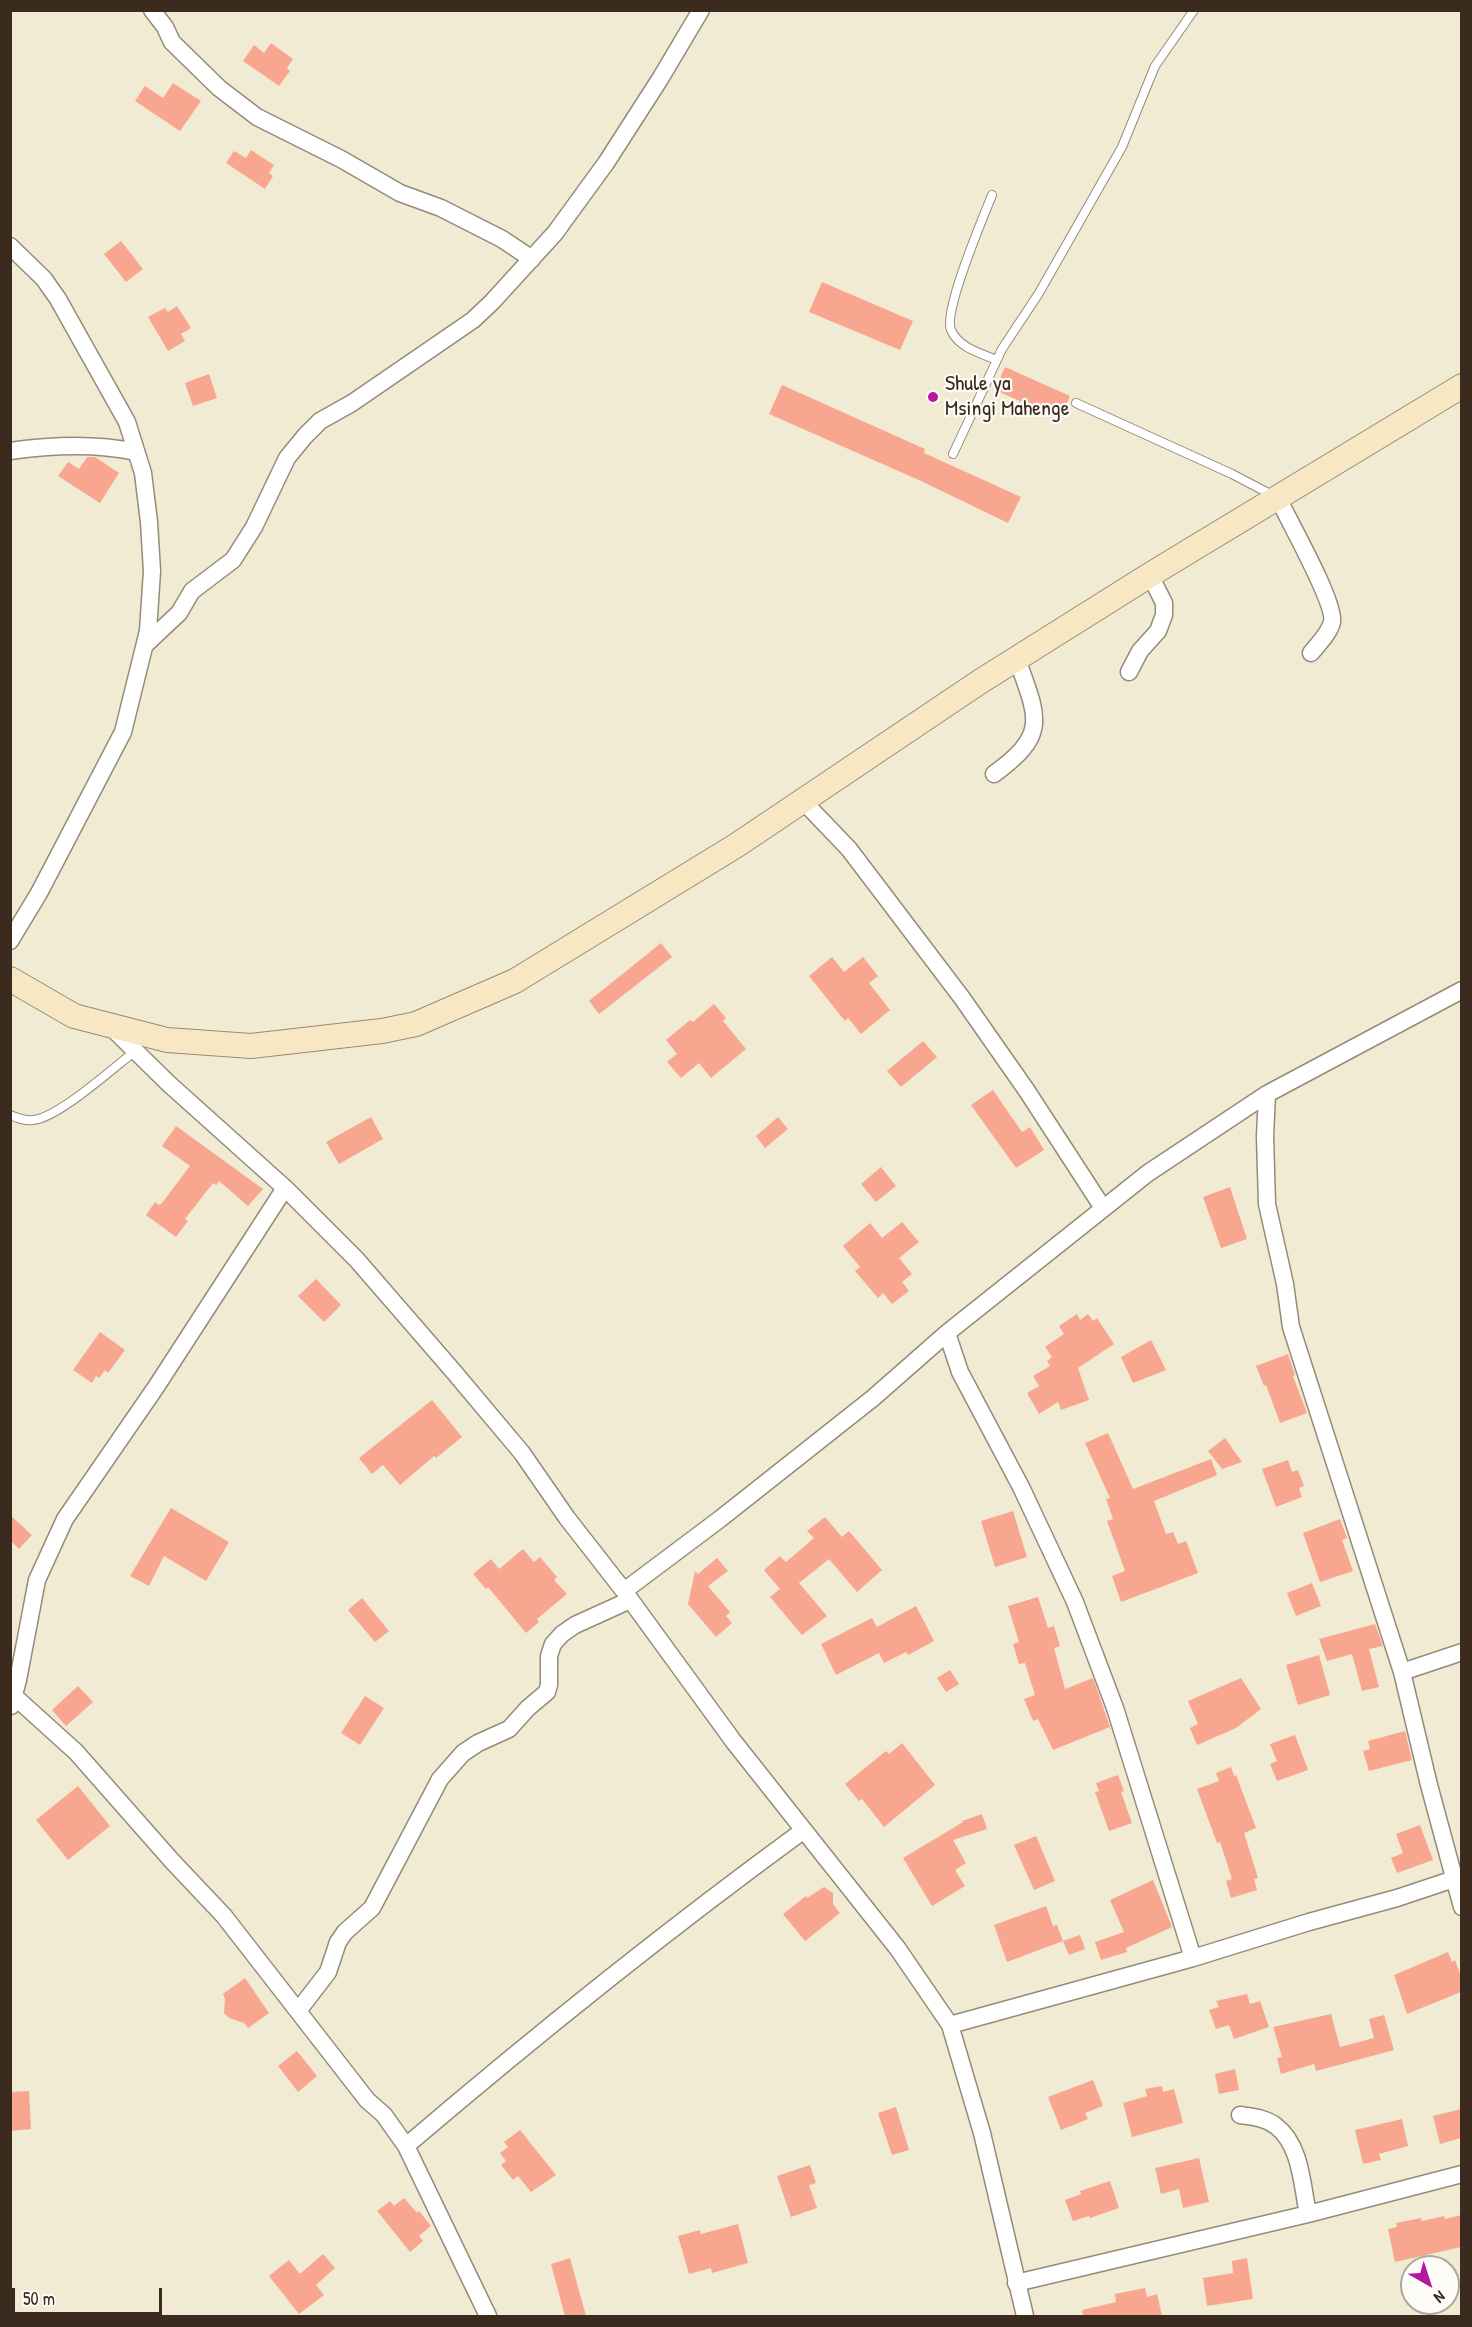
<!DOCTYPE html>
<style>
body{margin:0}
#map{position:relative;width:1472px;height:2327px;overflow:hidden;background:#f1ebd4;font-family:"Patrick Hand",sans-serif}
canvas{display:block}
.frame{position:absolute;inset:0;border:12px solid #3b2a1e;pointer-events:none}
.north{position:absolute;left:1400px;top:2255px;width:60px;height:60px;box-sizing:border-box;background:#fdfcf7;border:2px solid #afa8a0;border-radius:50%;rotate:141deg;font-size:16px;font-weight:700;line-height:24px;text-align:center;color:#3b2a1e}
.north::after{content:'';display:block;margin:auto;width:21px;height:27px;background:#b5179e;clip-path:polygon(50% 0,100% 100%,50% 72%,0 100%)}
.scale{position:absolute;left:12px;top:2288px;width:150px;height:27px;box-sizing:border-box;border:3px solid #3b2a1e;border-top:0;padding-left:8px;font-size:18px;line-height:21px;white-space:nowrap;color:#3b2a1e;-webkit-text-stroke:4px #fdfcf7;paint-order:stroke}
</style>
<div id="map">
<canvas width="1472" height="2327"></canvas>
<div class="frame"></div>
<div class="north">N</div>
<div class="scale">50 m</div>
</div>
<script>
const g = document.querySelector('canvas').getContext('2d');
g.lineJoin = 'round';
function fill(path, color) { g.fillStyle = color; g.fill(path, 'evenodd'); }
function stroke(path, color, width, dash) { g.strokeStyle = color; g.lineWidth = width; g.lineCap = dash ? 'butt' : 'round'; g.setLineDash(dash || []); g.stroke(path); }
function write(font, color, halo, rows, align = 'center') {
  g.font = font + ' "Patrick Hand",sans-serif'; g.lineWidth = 4.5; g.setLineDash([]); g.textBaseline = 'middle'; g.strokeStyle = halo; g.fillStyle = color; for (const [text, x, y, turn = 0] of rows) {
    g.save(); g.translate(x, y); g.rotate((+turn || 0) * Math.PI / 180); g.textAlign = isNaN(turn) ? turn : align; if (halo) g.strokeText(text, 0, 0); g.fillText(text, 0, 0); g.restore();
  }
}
fill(new Path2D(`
 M271 43 293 59 287 68 290 71 279 86 243 61 254 45 264 53Z
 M173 83 201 101 180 131 135 101 145 86 163 98Z
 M251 150 274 165 269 173 273 176 265 189 226 163 234 151 246 158Z
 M121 241 143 269 126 282 104 254Z
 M822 282 913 321 900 350 809 312Z
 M177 306 191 328 181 334 185 341 168 351 148 317 165 308 168 312Z
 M1005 367 1070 396 1060 419 995 390Z
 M209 374 217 398 193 406 185 383Z
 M782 385 925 449 924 453 1021 497 1008 523 921 481 769 414Z
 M87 457H95L119 473 100 503 58 476 68 462 79 469Z
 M661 943 672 957 599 1014 589 1001Z
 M832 957 844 972 863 957 878 976 869 983 890 1010 861 1034 848 1018 845 1021 809 976Z
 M714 1004 726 1018 723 1021 746 1049 711 1078 699 1063 681 1078 667 1062 677 1054 666 1040 690 1020 693 1022Z
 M923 1041 937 1057 901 1087 887 1071Z
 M993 1090 1022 1132 1030 1127 1044 1150 1016 1168 971 1105Z
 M371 1117 383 1139 339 1164 326 1142Z
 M778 1117 788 1129 765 1148 756 1136Z
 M176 1126 263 1189 248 1206 219 1181 216 1185 213 1183 185 1219 188 1221 176 1237 146 1215 155 1202 159 1205 162 1203 190 1166 162 1146Z
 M881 1167 896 1186 876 1202 861 1184Z
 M1230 1187 1247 1239 1221 1248 1203 1197Z
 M902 1222 919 1242 899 1258 912 1274 902 1282 909 1291 892 1304 883 1293 878 1298 855 1271 860 1267 843 1246 870 1223 882 1238Z
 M316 1279 341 1305 324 1322 298 1296Z
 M1077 1314 1080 1320 1088 1314 1093 1321 1097 1318 1114 1344 1078 1368 1089 1400 1061 1410 1058 1402 1039 1414 1027 1393 1039 1386 1033 1376 1050 1366 1047 1361 1052 1357 1045 1347 1064 1334 1059 1326Z
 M100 1332 125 1350 108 1373 105 1370 99 1378 96 1376 92 1383 73 1370Z
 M1151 1340 1166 1370 1133 1383 1121 1357Z
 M1288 1354 1295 1375 1293 1376 1307 1413 1280 1423 1266 1385 1264 1386 1256 1366Z
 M432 1400 462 1437 436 1458 434 1456 400 1485 383 1465 372 1474 359 1458Z
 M1108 1433 1133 1489 1211 1459 1217 1475 1154 1501 1166 1534 1173 1532 1178 1544 1186 1541 1198 1573 1121 1602 1112 1576 1125 1571 1107 1521 1113 1519 1106 1499 1110 1498 1085 1443Z
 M1225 1438 1242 1462 1222 1469 1208 1451Z
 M1288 1460 1292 1472 1298 1470 1304 1486 1299 1488 1302 1497 1276 1507 1262 1469Z
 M171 1508 229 1542 206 1581 164 1556 149 1586 130 1576Z
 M1013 1511 1027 1557 995 1567 981 1521Z
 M10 1515 32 1535 19 1549 10 1540Z
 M825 1517 842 1537 849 1531 882 1570 857 1592 829 1559 799 1583 827 1616 802 1635 770 1597 780 1589 764 1570 780 1556 786 1562 814 1538 807 1531Z
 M1340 1519 1347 1538 1342 1540 1353 1571 1320 1582 1303 1533Z
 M523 1549 534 1562 540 1557 557 1577 554 1580 567 1594 537 1619 539 1622 526 1633 488 1587 486 1589 473 1574 491 1559 499 1569Z
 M717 1558 728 1571 708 1586 730 1612 726 1616 732 1623 716 1637 688 1604 695 1571 698 1574Z
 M1312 1583 1321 1606 1296 1616 1287 1593Z
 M1038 1597 1048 1628 1054 1626 1060 1646 1054 1648 1065 1689 1093 1678 1110 1727 1053 1750 1038 1719 1033 1721 1024 1699 1035 1695 1025 1663 1019 1664 1013 1644 1019 1642 1008 1606Z
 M362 1598 389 1631 375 1642 348 1610Z
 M916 1606 934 1641 908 1655 906 1652 884 1663 879 1653 836 1675 821 1644 872 1618 877 1627Z
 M1375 1624 1383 1646 1369 1649 1379 1687 1362 1691 1352 1654 1327 1661 1319 1639Z
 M1319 1655 1330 1695 1298 1705 1286 1665Z
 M950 1670 959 1684 946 1692 937 1678Z
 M1241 1678 1261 1709 1236 1728 1197 1745 1190 1728 1198 1724 1188 1701Z
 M78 1686 93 1702 66 1726 52 1710Z
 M365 1696 384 1708 360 1745 341 1733Z
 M1405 1731 1412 1760 1369 1771 1363 1751 1370 1749 1368 1741Z
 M1295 1735 1308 1770 1277 1781 1270 1764 1277 1761 1270 1744Z
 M902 1743 935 1785 884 1827 862 1799 859 1801 845 1784 886 1751 889 1754Z
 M1231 1767 1234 1776 1236 1775 1256 1828 1244 1833 1258 1878 1254 1879 1257 1890 1231 1898 1226 1881 1232 1879 1220 1842 1217 1843 1197 1789 1219 1781 1216 1773Z
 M1118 1775 1124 1791 1121 1792 1132 1823 1109 1831 1095 1792 1099 1791 1096 1783Z
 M78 1786 110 1826 68 1860 36 1820Z
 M982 1814 987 1829 953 1840 966 1863 955 1870 965 1886 932 1906 903 1858 963 1822 962 1821Z
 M1420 1825 1433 1860 1397 1873 1391 1858 1403 1853 1396 1834Z
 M1036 1836 1055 1881 1034 1890 1014 1845Z
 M1153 1880 1172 1927 1126 1948 1127 1952 1101 1960 1095 1942 1124 1932 1110 1900Z
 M824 1887 833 1893V1904L840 1913 805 1941 783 1914 806 1896 807 1898Z
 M1046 1906 1053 1926 1057 1925 1063 1941 1007 1962 994 1925Z
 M1080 1935 1085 1949 1069 1955 1063 1941Z
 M1448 1952 1452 1962 1455 1960 1461 1977V1992L1407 2014 1394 1975Z
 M245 1978 269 2013 248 2028 244 2023 229 2018 224 2013 225 1999 223 1994Z
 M1247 1994 1250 2004 1260 2001 1269 2027 1234 2039 1229 2025 1216 2029 1209 2010 1219 2007 1216 2001Z
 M1331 2014 1340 2047 1374 2038 1369 2019 1384 2015 1394 2050 1316 2071 1314 2064 1281 2074 1277 2058 1282 2057 1273 2027Z
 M297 2051 317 2076 298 2092 278 2066Z
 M1235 2069 1239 2090 1219 2094 1215 2074Z
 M1093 2080 1103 2106 1085 2113 1088 2119 1061 2130 1048 2097Z
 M1162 2086 1163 2092 1174 2089 1183 2123 1132 2137 1123 2103 1147 2096 1145 2089Z
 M29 2091 31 2129 10 2131V2092Z
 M896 2107 909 2150 892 2155 878 2113Z
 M1461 2109V2138L1440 2144 1433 2116Z
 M1402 2119 1408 2146 1379 2154 1381 2160 1363 2164 1355 2130Z
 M520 2130 556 2175 531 2192 518 2176 513 2180 501 2165 506 2161 500 2153 508 2147 504 2142Z
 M1199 2158 1209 2202 1183 2208 1179 2189 1161 2194 1155 2168Z
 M810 2165 816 2183 809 2185 817 2208 791 2217 777 2176Z
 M1110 2181 1119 2208 1090 2218 1089 2216 1073 2221 1065 2200 1081 2194 1080 2191Z
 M404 2198 417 2213 419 2211 431 2226 419 2236 423 2241 410 2252 377 2211 390 2201 394 2206Z
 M1461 2215V2247L1395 2262 1388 2229 1397 2227 1396 2223 1421 2218 1422 2221 1444 2216 1445 2219Z
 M738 2224 748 2263 712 2273 711 2268 689 2274 678 2236 700 2230 701 2234Z
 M323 2254 335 2268 316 2285 324 2295 299 2314 269 2276 289 2260 300 2274Z
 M570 2258 586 2316H565L551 2264Z
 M1247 2258 1253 2299 1207 2306 1203 2278 1233 2273 1232 2261Z
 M1145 2288 1147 2297 1157 2294 1162 2316H1083L1082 2310 1116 2302 1115 2294Z`), '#f9a690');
const lane = new Path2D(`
 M992 195C983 218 943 311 951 330 959 348 980 353 997 360
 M1076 403 1232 474 1274 496
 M953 454 1002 349 1039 293 1122 147 1155 66 1194 10
 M10 1115C18 1118 24 1121 33 1120 58 1118 113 1068 134 1052`);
const street = new Path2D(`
 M152 10 165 27 172 42 219 88 257 117 341 159 400 193 441 208 502 239 532 259
 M10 246 44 279 58 299 127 422 143 473 149 522 152 571 148 631 123 732 39 893 10 941
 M10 451C52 445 95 443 136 452
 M1278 498C1289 521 1336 604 1332 622 1329 634 1318 644 1311 653
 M145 645 179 613 192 591 233 560 254 527 287 458 305 436 320 421 352 403 473 320 492 302 555 233 606 163 660 79 701 10
 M1129 672 1140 651 1158 631 1164 615V603L1150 575
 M994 774C1049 734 1038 718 1017 659
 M802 800 849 849 962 998 1027 1091 1103 1208
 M110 1026 168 1083 285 1188 357 1260 454 1372 522 1453 567 1518 624 1591 734 1742 898 1949 950 2025 982 2133 1025 2316
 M1267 1094 1265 1136 1267 1204 1285 1284 1291 1327 1402 1672 1429 1785 1462 1907
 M947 1333 960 1372 1021 1487 1075 1602 1115 1708 1193 1958
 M624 1591 720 1519 873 1398 947 1333 1148 1173 1267 1094 1462 990
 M1402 1672 1462 1652
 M14 1696 76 1752 172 1861 224 1916 367 2100 384 2115 406 2146 488 2316
 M11 1706 18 1680 37 1580 65 1519 156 1387 285 1188
 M298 2011 328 1972 338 1942 345 1932 372 1908 440 1779 463 1753 478 1743 509 1729 528 1708 547 1692 549 1685V1656L553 1644 562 1634 575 1625 630 1600
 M950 2025 1193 1958 1309 1922 1397 1898 1454 1879
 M1240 2115C1253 2117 1266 2118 1276 2126 1301 2145 1302 2185 1308 2214
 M406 2146C535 2036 667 1930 804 1830
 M1016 2283 1308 2214 1462 2174`);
const secondary = new Path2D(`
 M10 979 74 1016 167 1040 251 1046 382 1031 416 1024 515 981 737 845 981 681 1153 573 1462 386`);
stroke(lane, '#968a79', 10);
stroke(street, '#968a79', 19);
stroke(secondary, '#968a79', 26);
stroke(lane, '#fff', 8);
stroke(street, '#fff', 16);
stroke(secondary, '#f7e8c3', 24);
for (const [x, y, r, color] of [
 [933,397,6,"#b5179e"]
]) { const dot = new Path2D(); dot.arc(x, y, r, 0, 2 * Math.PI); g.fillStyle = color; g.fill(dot); stroke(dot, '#fdfcf7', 2); }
write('22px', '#3b2a1e', '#fdfcf7', [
 ["Shule ya",945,384],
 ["Msingi Mahenge",945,409]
], 'left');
</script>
